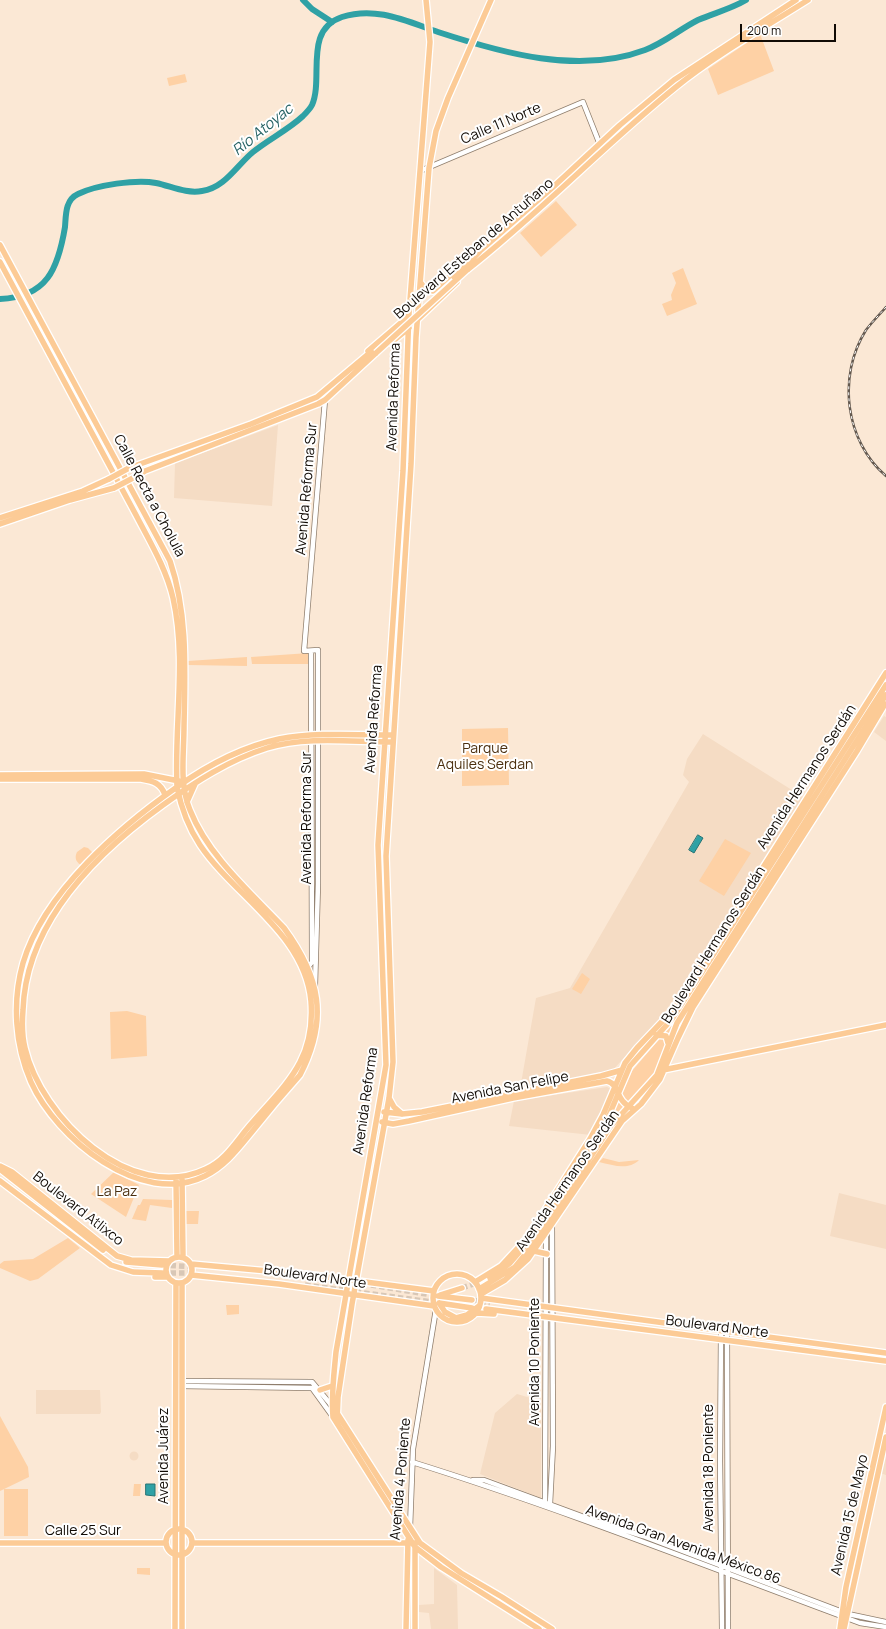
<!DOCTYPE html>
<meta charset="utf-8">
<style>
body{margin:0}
#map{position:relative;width:886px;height:1629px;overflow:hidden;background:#fbe8d5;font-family:Manrope,sans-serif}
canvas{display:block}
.scale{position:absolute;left:740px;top:24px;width:96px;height:18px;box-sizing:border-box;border:2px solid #110b05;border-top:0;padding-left:5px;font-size:12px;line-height:14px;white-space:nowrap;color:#110b05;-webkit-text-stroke:3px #fff;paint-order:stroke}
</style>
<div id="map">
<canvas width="886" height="1629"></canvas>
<div class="scale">200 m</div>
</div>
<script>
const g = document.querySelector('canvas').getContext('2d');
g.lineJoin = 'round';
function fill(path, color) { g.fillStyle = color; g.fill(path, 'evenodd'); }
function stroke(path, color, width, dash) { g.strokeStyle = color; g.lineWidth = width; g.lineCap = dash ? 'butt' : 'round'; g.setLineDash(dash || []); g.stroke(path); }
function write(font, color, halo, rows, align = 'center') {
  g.font = font + ' Manrope,sans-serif'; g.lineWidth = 4; g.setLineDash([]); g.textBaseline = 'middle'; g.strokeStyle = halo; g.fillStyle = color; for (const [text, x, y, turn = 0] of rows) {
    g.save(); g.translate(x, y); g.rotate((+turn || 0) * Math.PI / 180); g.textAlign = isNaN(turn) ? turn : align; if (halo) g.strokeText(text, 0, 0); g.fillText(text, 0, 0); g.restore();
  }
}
fill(new Path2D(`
 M278 425 272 506 174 498 175 463Z
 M884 716 886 717V741L874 732Z
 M703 734 803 797 679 992 661 1017 613 1070 520 1089 536 998 570 988 689 782 683 775 687 759Z
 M607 1087 613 1090 591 1135 509 1126 514 1101Z
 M839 1193 886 1205V1249L830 1236Z
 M36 1390H100L101 1412 100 1414H36Z
 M517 1394 541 1401V1498L480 1474 495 1413Z
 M886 1447V1475L880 1473Z
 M129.5 1456a4.5 4.5 0 1 1 9 0a4.5 4.5 0 1 1-9 0Z
 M434 1568 457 1585 458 1629H431L429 1613 419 1612V1605L434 1604Z`), '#f5dcc4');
fill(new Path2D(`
 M760 34 774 71 718 95 708 69Z
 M185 74 187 82 169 86 167 78Z
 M556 201 577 225 541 257 520 233Z
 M683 268 697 304 667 316 662 304 672 300 671 295 676 283 672 273Z
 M309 653V664H252L251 657Z
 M247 657V666L188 665V661Z
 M508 728 509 785 462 786V729Z
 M725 839 751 853 724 896 699 881Z
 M84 847 88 848 94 854 83 866C76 863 74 858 77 852Z
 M582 973 590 979 581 994 572 989Z
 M127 1011 146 1016 147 1056 111 1059 110 1012Z
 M672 1024 674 1026 655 1074 610 1125 609 1123 632 1071Z
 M603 1158 619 1162 639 1160C628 1171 613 1165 599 1162Z
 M114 1172 139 1185 126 1217 91 1194Z
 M143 1199 172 1200V1208L150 1205 146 1221 132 1219 138 1205H140Z
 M186 1211H199L198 1224H186Z
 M68 1238 80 1248 38 1279 30 1281 0 1268V1264L4 1261 33 1259Z
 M239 1305V1314L227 1315 226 1305Z
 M0 1416 28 1467 29 1477 0 1491Z
 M178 1455 179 1456V1524L178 1523Z
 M134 1484H141L140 1496H133Z
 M4 1489H28V1536H4Z
 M179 1562V1625L177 1563Z
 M137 1568H150V1575L137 1574Z`), '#fed1a5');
const water = new Path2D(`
 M698 835 703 838 694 853 689 850Z
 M146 1484H155V1496L146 1495Z`);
fill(water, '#2fa1a5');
stroke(water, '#267475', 1);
stroke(new Path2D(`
 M303 0 312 9 332 22
 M0 299C47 297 58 269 65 227 66 215 65 200 78 194 96 185 137 179 156 183 171 186 186 194 202 191 225 188 237 165 253 152 269 139 288 130 303 116 306 113 310 109 312 105 324 78 303 30 342 17 376 6 406 21 438 32 502 53 579 75 645 50 664 43 680 29 698 20 714 13 731 9 746 0`), '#2fa1a5', 6);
stroke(new Path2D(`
 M162 1265 196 1267
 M162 1273H195
 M292 1276 323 1279
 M305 1285 439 1303
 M371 1285 438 1296
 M462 1288 490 1278
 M472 1300 490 1303`), '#d8c7b6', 5.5, [5.5, 3]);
const minor = new Path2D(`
 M420 171 583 102 602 150
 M308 967 312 962 311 651
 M315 986 318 884V650L304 651 325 400
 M721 1331 720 1461 722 1629
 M727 1332 728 1629
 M179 1381 312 1382 332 1406
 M180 1386 312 1388 333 1417
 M412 1462C563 1509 711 1568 860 1623L886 1627
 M473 1480H484L595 1521 643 1536 848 1614 886 1622
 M545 1503 546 1233
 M550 1504 553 1446 552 1224
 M410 1528 413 1449 436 1309`);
const major = new Path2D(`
 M426 0 430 42 409 313 403 471 378 845 386 1065 336 1352C334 1374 331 1395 333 1417L415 1547 441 1567 539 1629
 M0 245 170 561C188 614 185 671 184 726 184 755 179 784 190 810 208 856 251 893 284 928 320 977 329 1019 300 1075 283 1094 267 1113 251 1133 237 1150 225 1166 205 1176 141 1208 56 1138 31 1082 15 1045 12 1002 23 963 44 892 120 827 177 787 208 765 242 747 279 739 316 732 356 735 393 735
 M0 262 136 515C150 542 166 568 173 598 187 660 174 724 177 787 181 807 188 827 200 845 234 896 305 934 311 1001 316 1063 283 1086 246 1130 234 1145 224 1161 206 1169 130 1205 41 1117 25 1048 22 1036 22 1022 23 1010 26 922 95 854 163 805 195 782 229 760 267 748 307 736 351 742 392 742
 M464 268 480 251 552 188 620 125 674 80 796 0
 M467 270C540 213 604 145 676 87 717 54 764 28 808 0
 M421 283 426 290 433 291 465 262
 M417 320 457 282
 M391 343 409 328
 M368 351 403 321 409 313
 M129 468 251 424 317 397 373 350
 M133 478 145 471 318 404 325 400 376 353
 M0 518 83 491 109 479
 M0 524 70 500 114 488
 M0 775 144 774 179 781
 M0 779H141C153 781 161 783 165 795
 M187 802 195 784
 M656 1035 666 1036 668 1043
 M663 1070 886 1025
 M389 1098 394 1107 402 1114
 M384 1112 402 1114 422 1112 601 1076 622 1070
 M382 1122 393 1124 409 1121 513 1098 607 1081C620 1084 615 1101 632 1108
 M0 1166 12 1172 117 1256 131 1260 169 1261
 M1 1170 103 1250
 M182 1179 183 1257
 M0 1181 111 1265 133 1272 162 1273
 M176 1181 177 1256
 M534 1251 547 1254
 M166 1270a13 13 0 1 1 26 0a13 13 0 1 1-26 0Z
 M126 1262 162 1265
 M191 1264 312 1275 434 1291
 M433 1298a24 24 0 1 1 48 0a24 24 0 1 1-48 0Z
 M191 1275 279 1284 434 1306
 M155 1277H168
 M490 1278 510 1263 534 1235 607 1120 630 1066 672 1019 886 685
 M475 1282 501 1266 527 1238 590 1139 603 1115 625 1063 637 1048 673 1010 886 673
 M479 1289 515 1267 537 1240 610 1127 657 1075 677 1023 886 695
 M481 1294 505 1280 528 1259 622 1121 641 1104 660 1079 678 1038 693 1007 857 751 885 704
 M440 1295 462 1288
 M438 1296 472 1300
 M481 1298 886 1353
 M439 1303 445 1312 456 1318 467 1315 479 1306
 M439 1303 472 1308
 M486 1309 886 1361
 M477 1313 494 1314
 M320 1390 332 1386
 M337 1413 420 1543 461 1573 502 1597 552 1629
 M337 1422 338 1397 352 1304 389 1098 393 1062 386 856 411 464 416 337 429 168 436 131 448 98 491 0
 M166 1542a13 13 0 1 1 26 0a13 13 0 1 1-26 0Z
 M0 1543H166
 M192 1543H415
 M415 1545V1629
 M175 1629 176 1283
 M182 1629V1283
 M406 1629 408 1540
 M840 1629 846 1587 886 1407
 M844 1629 886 1437`);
stroke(minor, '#8f7e6d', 6);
stroke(major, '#fff', 8);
stroke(minor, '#fff', 4.5);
stroke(major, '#fccb96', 5.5);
const rail = new Path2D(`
 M886 307C880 314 872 322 866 330 837 376 845 441 886 476`);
stroke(rail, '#63584e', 2.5);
stroke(rail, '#fff', 1, [3]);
const majorBridge = new Path2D(`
 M454 277 464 268
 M376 353 467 270
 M109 479 129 468
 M114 488 133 478`);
stroke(majorBridge, '#fff', 8, []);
stroke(majorBridge, '#fccb96', 5.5);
write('14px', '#110b05', '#fff', [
 ["Calle 11 Norte",501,124,-23],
 ["Boulevard Esteban de Antuñano",474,249,-41],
 ["Avenida Reforma",394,397,-88],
 ["Avenida Reforma Sur",307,489,-85],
 ["Calle Recta a Cholula",149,496,62],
 ["Avenida Reforma",374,719,-86],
 ["Avenida Hermanos Serdán",807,777,-57],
 ["Avenida Reforma Sur",307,818,-90],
 ["Boulevard Hermanos Serdán",714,945,-58],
 ["Avenida San Felipe",510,1088,-11],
 ["Avenida Reforma",366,1101,-82],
 ["Avenida Hermanos Serdán",568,1181,-55],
 ["Boulevard Atlixco",78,1209,38],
 ["Boulevard Norte",315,1277,8],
 ["Boulevard Norte",717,1327,7],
 ["Avenida 10 Poniente",535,1362,-90],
 ["Avenida Juárez",164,1456,-90],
 ["Avenida 18 Poniente",709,1468,-90],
 ["Avenida 4 Poniente",401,1479,-85],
 ["Avenida 15 de Mayo",850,1515,-77],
 ["Calle 25 Sur",83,1531],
 ["Avenida Gran Avenida México 86",683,1545,20]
]);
write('14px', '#4b2f0f', '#fff', [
 ["Parque",485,749],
 ["Aquiles Serdan",485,765],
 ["La Paz",117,1192]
]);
write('italic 15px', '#266264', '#fff', [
 ["Río Atoyac",263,130,-39]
]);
</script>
